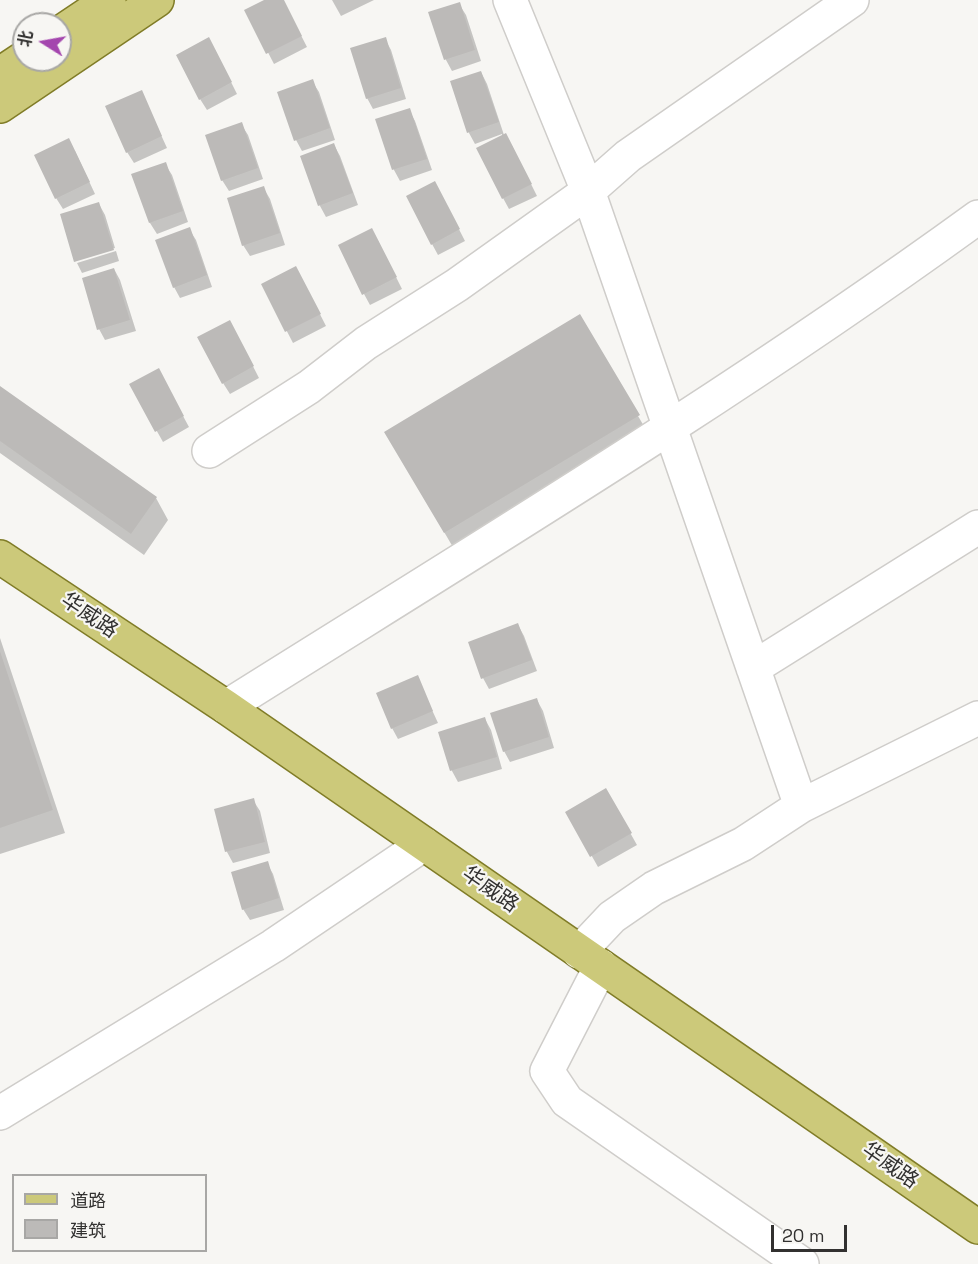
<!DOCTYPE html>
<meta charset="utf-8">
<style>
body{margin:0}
#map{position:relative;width:978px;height:1264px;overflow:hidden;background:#f7f6f3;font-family:"Space Grotesk","Noto Sans SC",sans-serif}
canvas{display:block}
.legend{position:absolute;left:12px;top:1174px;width:195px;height:78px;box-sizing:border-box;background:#f7f6f3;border:2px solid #a8a7a5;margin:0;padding:8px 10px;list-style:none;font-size:18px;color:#323130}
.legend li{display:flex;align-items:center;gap:12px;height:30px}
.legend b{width:30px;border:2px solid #a8a7a5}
.north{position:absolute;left:12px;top:12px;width:60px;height:60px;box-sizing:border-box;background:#f7f6f3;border:2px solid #a8a7a5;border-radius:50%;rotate:281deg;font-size:16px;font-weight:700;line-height:24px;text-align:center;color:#323130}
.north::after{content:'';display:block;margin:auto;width:21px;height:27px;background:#a446ae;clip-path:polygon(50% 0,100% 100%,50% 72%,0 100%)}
.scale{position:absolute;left:771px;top:1225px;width:76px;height:27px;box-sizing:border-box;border:3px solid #323130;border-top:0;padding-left:8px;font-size:18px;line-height:21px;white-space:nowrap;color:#323130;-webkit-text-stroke:4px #f7f6f3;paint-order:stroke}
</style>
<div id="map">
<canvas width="978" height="1264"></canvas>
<ul class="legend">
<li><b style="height:8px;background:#ccc97a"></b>道路</li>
<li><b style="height:16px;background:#bcbab8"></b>建筑</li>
</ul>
<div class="north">北</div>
<div class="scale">20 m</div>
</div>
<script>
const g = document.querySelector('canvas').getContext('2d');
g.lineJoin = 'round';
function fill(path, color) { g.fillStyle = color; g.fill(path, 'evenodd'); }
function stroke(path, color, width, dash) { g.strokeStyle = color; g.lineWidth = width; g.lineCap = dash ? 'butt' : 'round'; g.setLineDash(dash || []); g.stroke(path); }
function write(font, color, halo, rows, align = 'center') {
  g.font = font + ' "Space Grotesk","Noto Sans SC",sans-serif'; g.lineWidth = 4.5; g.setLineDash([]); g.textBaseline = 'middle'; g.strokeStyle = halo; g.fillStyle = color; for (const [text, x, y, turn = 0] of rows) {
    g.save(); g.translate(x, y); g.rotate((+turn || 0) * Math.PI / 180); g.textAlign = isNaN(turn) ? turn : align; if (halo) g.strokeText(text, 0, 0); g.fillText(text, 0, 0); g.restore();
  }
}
fill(new Path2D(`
 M267 0H283L307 47 274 64 246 10Z
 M332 0H374L341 16Z
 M459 4 466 15 481 61 452 71 446 60 430 13Z
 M385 39 391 50 406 99 373 109 367 98Z
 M215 50 237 94 207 110 200 99Z
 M481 72 487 84 504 135 512 146 537 196 509 209 503 198 502 134 475 144 469 133 452 82Z
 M312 81 319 92 335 140 302 151 296 140Z
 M141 91 167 148 134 163 127 152Z
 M409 110 415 121 432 170 400 181 394 170 377 120Z
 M241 124 248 135 263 179 229 191 222 180Z
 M334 145 340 156 358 205 326 217 320 206 302 157Z
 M75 151 95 194 63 209 56 198Z
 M165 164 172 175 188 222 157 234 150 223 133 175Z
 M263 187 270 199 285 245 250 256 243 245Z
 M441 194 465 241 438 255 432 244Z
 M99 204 105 215 115 248 76 260V262L62 215Z
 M189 229 196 240 212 287 180 298 174 287Z
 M378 241 402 289 370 305 364 294Z
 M116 251 119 261 82 273 77 263Z
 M114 269 120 280 136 331 105 340 99 329Z
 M302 279 326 326 293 343 263 285Z
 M579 316 651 438 457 554 386 433Z
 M236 333 259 378 230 394 223 383Z
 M164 381 189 427 163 442 131 385Z
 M0 388 156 498 168 520 144 555 0 453Z
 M518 625 524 636 537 671 489 689 483 678Z
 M0 638 65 833 0 854Z
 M417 677 438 723 398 739 392 728Z
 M537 700 543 711 554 748 510 762 504 751Z
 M485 719 491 730 502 769 458 782 452 771 440 733Z
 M606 790 637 845 598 867 567 812Z
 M253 800 260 811 270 853 233 863 227 852 216 810Z
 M267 863 273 874 284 910 250 920 243 909Z`), '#0003');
fill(new Path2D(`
 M264 0H284L302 36 266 54 244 10Z
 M460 2 475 50 444 60 428 12Z
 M209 37 232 82 199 100 176 55Z
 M386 37 401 88 366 99 350 48Z
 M481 71 499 122 467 133 450 81Z
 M313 79 330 128 294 141 277 92Z
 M142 90 162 136 126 153 105 106Z
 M410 108 427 159 392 170 375 119Z
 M242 122 258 168 221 181 205 135Z
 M506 133 532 184 502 199 476 148Z
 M69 138 90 182 55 199 34 155Z
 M334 143 353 193 318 206 300 156Z
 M166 162 183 211 149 223 131 174Z
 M435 181 460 229 431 245 406 196Z
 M264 186 280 233 242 246 227 198Z
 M99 202 114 250 74 262 60 214Z
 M190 227 207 275 173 288 155 240Z
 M372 228 397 277 362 295 338 245Z
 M296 266 321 314 285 332 261 284Z
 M114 268 130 320 97 330 82 278Z
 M580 314 640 415 444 533 384 432Z
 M230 320 254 366 222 384 197 337Z
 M159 368 184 416 155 432 129 384Z
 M0 386 157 497 131 534 0 441Z
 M518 623 532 660 481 679 468 642Z
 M0 651 53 810 0 828Z
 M418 675 433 711 391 729 376 693Z
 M537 698 549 737 503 752 490 713Z
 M485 717 497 757 450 771 438 732Z
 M606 788 632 833 590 857 565 812Z
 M254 798 265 842 225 852 214 809Z
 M268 861 279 898 242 910 231 872Z`), '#bcbab8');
const minor = new Path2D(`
 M510 0 588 191 801 806
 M209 451 309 387 366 343 457 285 586 193 628 156 852 0
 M753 668 978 527
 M226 707C479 548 736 393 978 217
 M579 952 612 917 654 888 743 844 801 806 978 718
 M601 966 547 1071 567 1101 802 1264
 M0 1113 273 946 424 844`);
const major = new Path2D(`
 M60 33 109 0
 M0 74 24 58
 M0 106 157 0
 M0 557 226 707 978 1227`);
stroke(minor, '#cfcdca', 36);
stroke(major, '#807c27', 36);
stroke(minor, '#fff', 33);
stroke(major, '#ccc97a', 33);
write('21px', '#323130', '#f7f6f3', [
 ["华威路",89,616,34],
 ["华威路",490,890,35],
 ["华威路",890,1166,35]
]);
</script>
